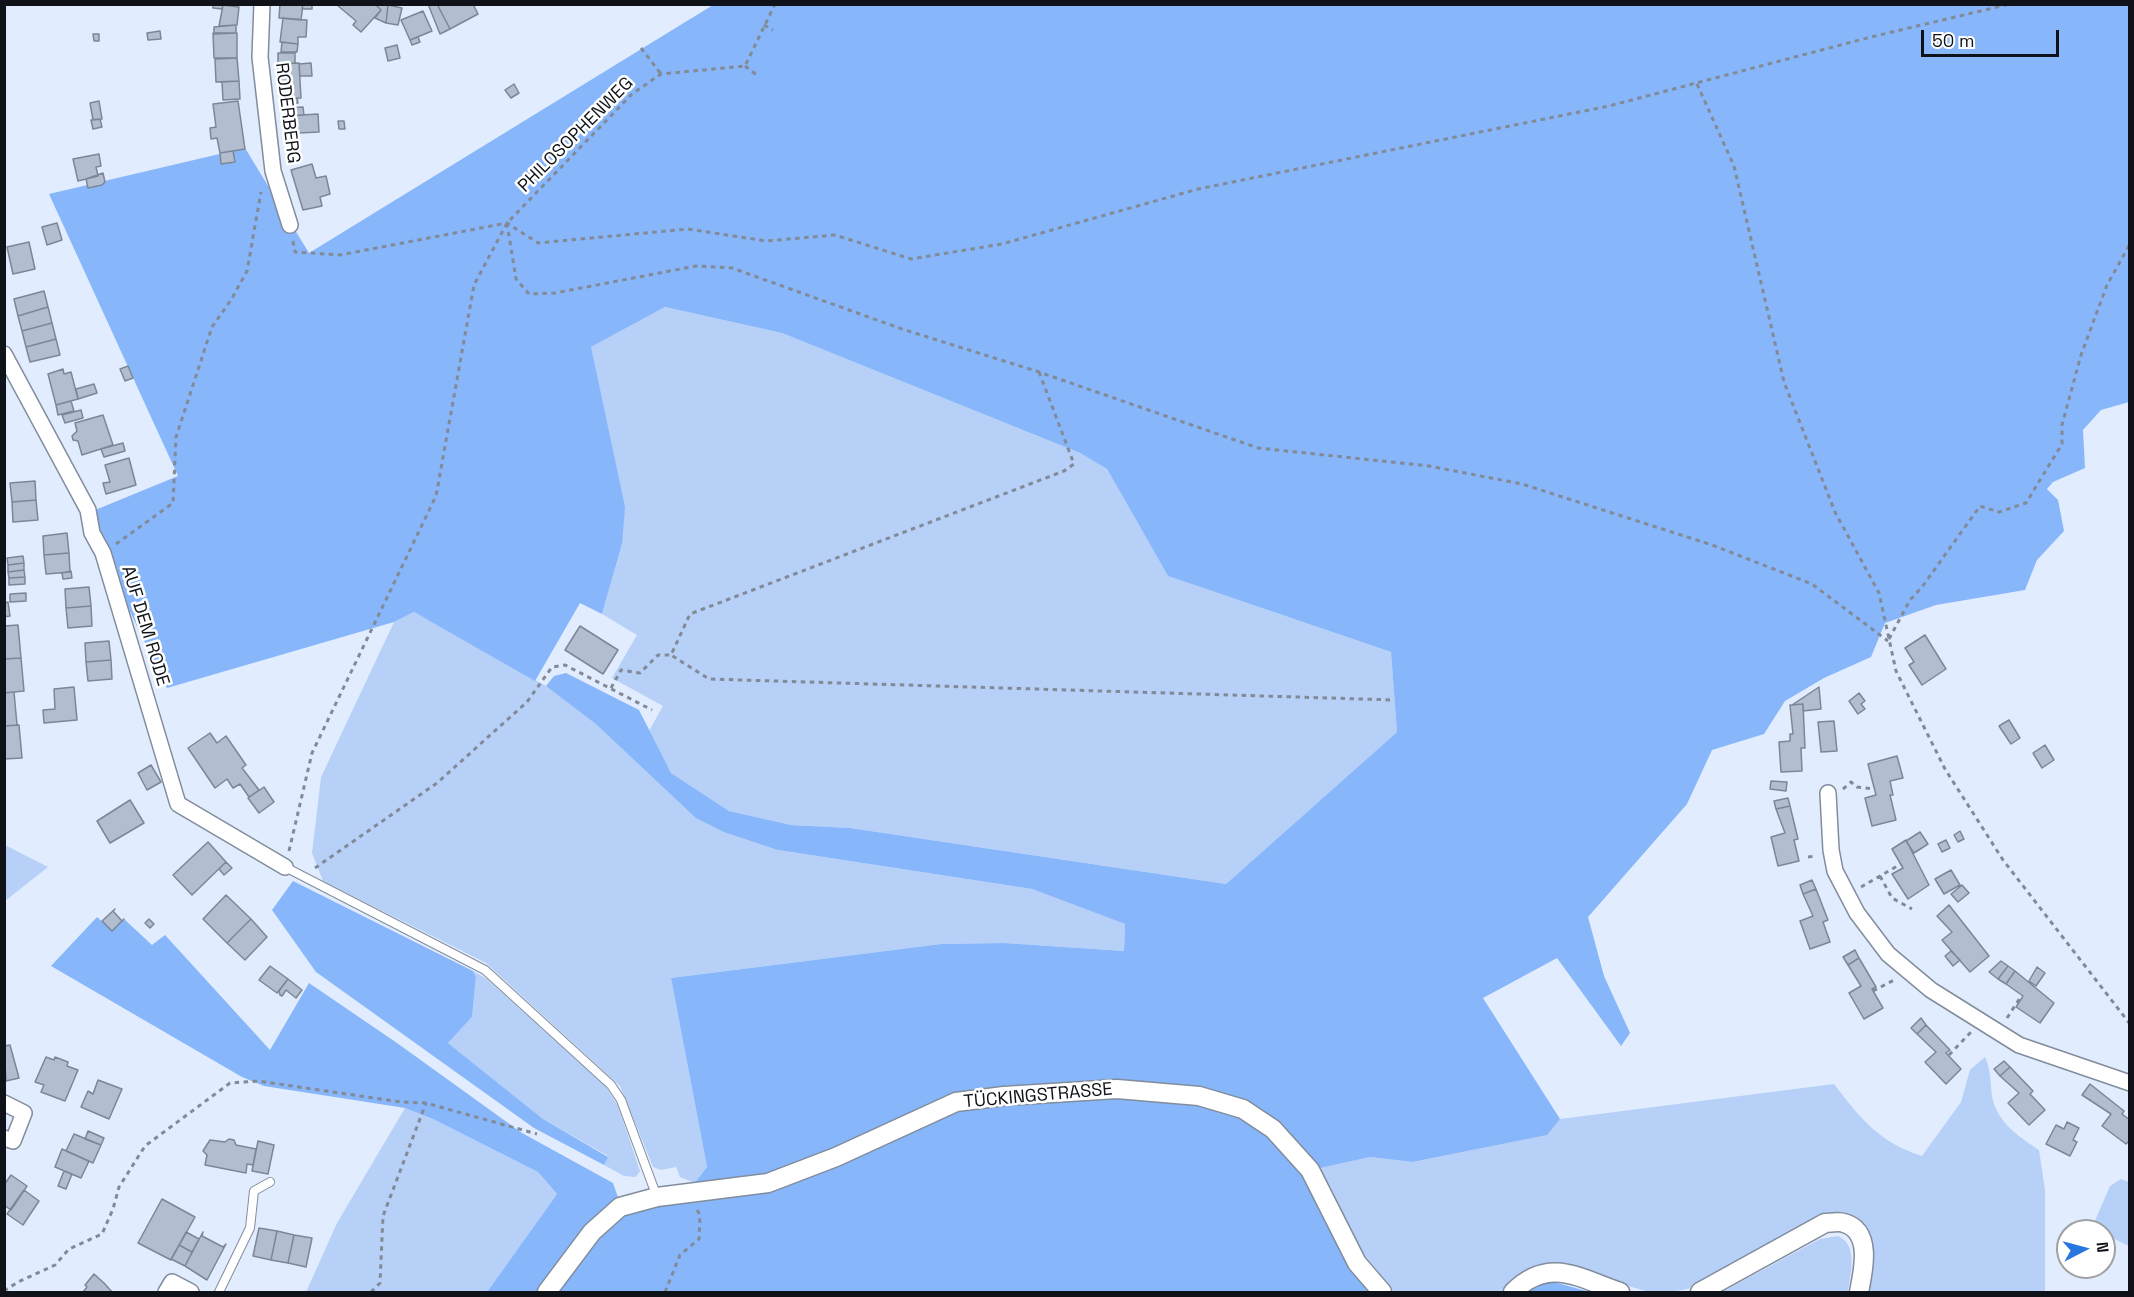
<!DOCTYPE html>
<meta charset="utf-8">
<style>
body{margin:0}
#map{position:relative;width:2134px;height:1297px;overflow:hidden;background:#e1edff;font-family:"Space Grotesk",sans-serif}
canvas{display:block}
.frame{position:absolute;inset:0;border:6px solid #0f1319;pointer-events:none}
.north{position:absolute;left:2056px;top:1219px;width:60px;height:60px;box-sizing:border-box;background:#fff;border:2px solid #9fa1a3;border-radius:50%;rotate:84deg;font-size:16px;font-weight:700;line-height:24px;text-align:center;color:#0f1319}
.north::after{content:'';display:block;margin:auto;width:21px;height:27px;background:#2976e1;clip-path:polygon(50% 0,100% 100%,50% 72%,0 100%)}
.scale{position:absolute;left:1921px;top:30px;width:138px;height:27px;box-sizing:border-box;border:3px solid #0f1319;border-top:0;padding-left:8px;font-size:18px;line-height:21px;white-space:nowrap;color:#0f1319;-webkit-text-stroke:4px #fff;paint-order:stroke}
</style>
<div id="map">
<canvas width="2134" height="1297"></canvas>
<div class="frame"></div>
<div class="north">N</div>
<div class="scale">50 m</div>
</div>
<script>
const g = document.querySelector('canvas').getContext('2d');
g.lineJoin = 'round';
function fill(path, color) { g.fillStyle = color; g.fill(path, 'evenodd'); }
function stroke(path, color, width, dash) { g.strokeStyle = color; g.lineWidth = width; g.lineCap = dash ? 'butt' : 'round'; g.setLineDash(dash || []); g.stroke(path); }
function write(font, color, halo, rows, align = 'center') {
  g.font = font + ' "Space Grotesk",sans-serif'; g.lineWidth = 5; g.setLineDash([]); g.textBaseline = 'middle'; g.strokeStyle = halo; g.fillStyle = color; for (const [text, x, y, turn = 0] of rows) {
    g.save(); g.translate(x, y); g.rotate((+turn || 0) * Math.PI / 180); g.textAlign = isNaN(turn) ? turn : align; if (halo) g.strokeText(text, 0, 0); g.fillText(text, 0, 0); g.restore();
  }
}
fill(new Path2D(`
 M665 307 782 333 1080 453 1107 469 1168 576 1391 652 1397 732 1226 884 850 828 791 825 729 811 671 773 649 731 663 706 612 678 637 635 602 614 622 544 591 347Z
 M414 612 546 686 778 850 1032 889 1125 924 1124 951 1004 943 941 944 671 978 707 1167 695 1183 680 1177 676 1167 661 1170 653 1167 620 1086 486 963 323 881 312 853 321 777 394 622Z
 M5 845 48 867 5 901Z
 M473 971 487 979 606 1087 618 1106 640 1171 636 1177 624 1176 604 1165 608 1156 543 1119 448 1043 472 1017 476 977Z
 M1985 1057C1993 1074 1989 1089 1994 1104 2002 1126 2021 1138 2039 1150L2045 1190V1292H1867C1873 1263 1881 1223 1843 1212L1822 1216 1688 1289 1669 1292H1649L1563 1267 1520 1276 1502 1292H1394L1354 1243 1318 1167 1370 1157 1414 1162 1546 1135 1560 1119 1834 1084C1860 1118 1880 1143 1922 1156L1961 1102 1970 1070Z
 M405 1108 433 1119 538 1172 557 1194 487 1292H306L337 1223Z
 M2121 1179 2129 1182V1246L2104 1234V1231H2098L2094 1223 2110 1186Z
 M1838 1236C1859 1245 1850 1275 1848 1292H1722L1820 1239Z`), '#b6d0f7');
fill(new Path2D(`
 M713 5H2129V402L2101 410 2083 430 2085 468 2053 482 2047 489 2058 500 2064 531 2037 560 2025 590 1936 605 1885 623 1871 657 1824 678 1785 701 1764 734 1712 750 1687 804 1588 917 1604 976 1630 1033 1621 1046 1557 958 1483 998 1560 1119 1547 1135 1413 1162 1370 1157 1310 1170 1382 1292H487L557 1194 538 1172 433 1119 405 1108 264 1086 242 1077 51 966 97 917 112 930 124 919 152 945 165 935 270 1050 309 983 397 1043 522 1133 613 1183 621 1206 687 1193 707 1167 671 978 941 944 1004 943 1124 951 1125 924 1032 889 778 850 724 832 696 818 596 724 546 686 554 676 566 673 639 710 671 773 729 811 791 825 850 828 1226 884 1397 732 1391 652 1168 576 1107 469 1080 453 782 333 665 307 591 347 625 507 622 544 602 614 580 603 535 681 414 612 394 622 167 688 83 515 178 476 49 194 245 148 309 253Z
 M293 881 473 971 476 977 472 1017 448 1043 543 1119 608 1157 604 1165 534 1128 316 972 272 910Z
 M1544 1282H1554L1590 1292H1526L1533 1286Z`), '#87b6fa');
const building = new Path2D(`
 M213 4 223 5 222 9 213 8Z
 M280 4H303L301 20 279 18Z
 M303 4H312V9H302Z
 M375 4 381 10 361 32 353 25 356 21 337 5Z
 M375 4 388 5 386 23 375 18 381 10Z
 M428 4H437L450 29 440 34Z
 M437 4H473L478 14 450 29Z
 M223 5 239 7 237 25 219 26Z
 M388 5 402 8 398 25 386 23Z
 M423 11 432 31 410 40 401 20Z
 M283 18 307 20 306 37H298V44L280 42Z
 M236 25V33L214 34V27Z
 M160 31 161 39 148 40 147 33Z
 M213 33H237V58H214Z
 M93 34H99V41H94Z
 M418 37 420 42 412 45 410 40Z
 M282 42 298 44 297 52H281Z
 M397 45 400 58 388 61 385 48Z
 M278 53H295V63L278 64Z
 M237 58 239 81 216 82 215 59Z
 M311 63 312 76H300L299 64Z
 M277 64 299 63 301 98 280 99Z
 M239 81 240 99 223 100 222 82Z
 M514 84 519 93 511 98 505 90Z
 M297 98 298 103 280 104V99Z
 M99 101 102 119 93 120 90 103Z
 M238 101 245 149 220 153 217 138 211 139 210 128 216 127 213 104Z
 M303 107 304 115 286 116 285 108Z
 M318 114 319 132 298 133V138H287L285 116Z
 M100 119 102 127 93 129 91 120Z
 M338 121H344L345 129H339Z
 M233 151 235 162 221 164 220 153Z
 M99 154 101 166 96 167 98 176 78 181 73 159Z
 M312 164 316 178 326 176 330 194 320 197 322 206 303 210 291 170Z
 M103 173 105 182 102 185 88 188 86 179Z
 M57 223 62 240 47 245 42 227Z
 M29 242 35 269 13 274 7 247Z
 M44 291 48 307 18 316 14 299Z
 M48 307 52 323 22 331 18 316Z
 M52 323 56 339 26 347 22 331Z
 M56 339 60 355 30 362 26 347Z
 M128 366 133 378 125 381 120 369Z
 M63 369 64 374 71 372 78 399 56 405 48 374Z
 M94 384 97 393 78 399 76 389Z
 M71 401 74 411 58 415 56 405Z
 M81 410 83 418 65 423 62 415Z
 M103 415 113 445 82 455 78 441 73 440 72 436 77 431 75 423Z
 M123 443 125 451 104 457 101 449Z
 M129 458 136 485 106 494 103 483 110 482 105 465Z
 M35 481 36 500 12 502 10 483Z
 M36 500 38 520 13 522 12 502Z
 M67 533 69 553 44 555 43 536Z
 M69 553 70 572 46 574 44 555Z
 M23 556 24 563 8 565 7 558Z
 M24 563V570L8 572V565Z
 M24 570 25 577 9 578 8 572Z
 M71 571 72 578 63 579 62 573Z
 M25 577V584L9 585V578Z
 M89 587 91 606 66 608 65 589Z
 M26 593V601L10 602V594Z
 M8 602 10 616 4 617V603Z
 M91 606 92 626 68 628 66 608Z
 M18 625 21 658 4 659V626Z
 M580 626 618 650 603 674 565 650Z
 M1925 635 1946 669 1922 685 1909 665 1914 662 1905 648Z
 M109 641 111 660 86 662 85 643Z
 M21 658 24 691 4 693V659Z
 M111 660 112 679 88 681 86 662Z
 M74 687 77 720 44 723 43 710 55 709 54 689Z
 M1819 687 1821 709 1803 711V704L1792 705Z
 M14 692 17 725 4 726V693Z
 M1859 693 1865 701 1861 704 1865 709 1858 714 1849 701Z
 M1803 704 1805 748H1801L1802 771 1781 772 1779 742 1790 741V734H1793L1790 705Z
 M2009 720 2020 738 2011 744 1999 726Z
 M1834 721 1837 751 1821 752 1818 722Z
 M19 725 22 758 4 759V726Z
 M210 733 217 743 226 736 246 765 242 768 259 790 249 797 240 784 233 788 227 779 215 788 188 748Z
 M2045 745 2054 760 2042 768 2033 753Z
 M1897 756 1903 778 1890 781 1893 795H1890L1896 820 1872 826 1865 798 1876 795 1868 764Z
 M151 765 161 782 147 790 138 773Z
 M1771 781 1787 782 1786 791 1770 789Z
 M264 787 274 802 259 813 248 798Z
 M1788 798 1790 806 1776 809 1774 801Z
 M130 800 144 823 110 843 97 821Z
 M1790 806 1798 839 1794 840 1799 861 1778 866 1771 837 1785 833 1776 809Z
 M1960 831 1964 839 1958 842 1954 835Z
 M1920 832 1928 844 1914 853 1906 841Z
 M1906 840 1929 885 1908 899 1892 874 1903 868 1892 849Z
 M1946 840 1950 848 1942 852 1938 844Z
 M208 842 226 862 192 895 173 875Z
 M226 862 232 868 224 875 219 869Z
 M1951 870 1960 885 1944 894 1935 879Z
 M1812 880 1816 889 1803 894 1800 885Z
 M1962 885 1969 893 1958 902 1951 894Z
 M1816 889 1828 920 1823 922 1830 942 1810 949 1800 921 1813 916 1803 894Z
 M226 895 251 919 227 943 203 919Z
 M1949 905 1989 956 1970 972 1942 940 1952 932 1937 916Z
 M115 909 113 911 122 921 124 919 112 931 102 921Z
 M149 919 154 924 150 928 145 923Z
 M251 919 267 937 245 960 227 943Z
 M1855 950 1859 958 1848 965 1843 957Z
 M1951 951 1960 960 1953 966 1945 956Z
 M1859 958 1876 987 1872 989 1883 1008 1864 1019 1849 993 1861 986 1848 965Z
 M2001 961 2008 966 1998 979 1989 972Z
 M270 966 288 979 277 993 259 980Z
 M2008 966 2015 971 2006 984 1998 979Z
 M2037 967 2045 973 2036 986 2029 981Z
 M2015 971 2054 1003 2040 1023 2016 1007 2023 996 2006 984Z
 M288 979 302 990 296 998 286 990 282 996 280 995 279 991Z
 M1921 1018 1926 1025 1917 1034 1911 1028Z
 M1926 1025 1950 1050 1946 1053 1961 1069 1946 1084 1925 1062 1936 1052 1917 1034Z
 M10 1045 19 1078 6 1081 4 1046Z
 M46 1057 54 1060 55 1057 68 1062 67 1066 78 1070 65 1101 41 1092 44 1085 35 1082Z
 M2004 1061 2010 1067 2000 1076 1994 1069Z
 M2010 1067 2033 1091 2030 1094 2045 1110 2029 1125 2008 1103 2019 1093 2000 1076Z
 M98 1080 122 1089 109 1119 81 1107 88 1091 93 1094Z
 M2090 1084 2124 1111 2122 1114 2130 1120V1140L2126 1144 2102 1126 2111 1114 2082 1095Z
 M2067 1122 2079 1128 2073 1140 2077 1142 2070 1156 2046 1144 2056 1125 2064 1129Z
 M88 1131 104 1138 101 1145 85 1139Z
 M74 1134 101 1145 93 1163 66 1151Z
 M229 1139 234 1140 236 1145 256 1149 253 1165 247 1164 246 1173 205 1165 207 1155 203 1151 210 1140 225 1142Z
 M258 1141 274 1145 268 1174 252 1171Z
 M62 1149 89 1161 81 1178 55 1167Z
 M64 1171 72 1174 66 1189 58 1186Z
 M11 1175 27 1186 11 1210 4 1205V1185Z
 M24 1190 39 1201 23 1225 7 1214Z
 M162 1199 195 1217 171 1260 138 1243Z
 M259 1228 277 1231 271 1260 253 1256Z
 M277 1231 294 1235 288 1263 271 1260Z
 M186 1232 199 1239 192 1252 179 1245Z
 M203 1232 202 1236 223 1247 226 1244 207 1280 185 1266Z
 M294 1235 312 1238 306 1267 288 1263Z
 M179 1245 192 1252 185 1266 171 1259Z
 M94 1274 104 1283 112 1292H83L87 1287 85 1285Z`);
fill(building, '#b2becf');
stroke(building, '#7c8696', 1.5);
const service = new Path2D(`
 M285 867 485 970 611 1085 621 1100 657 1197
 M219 1292 250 1228 254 1191 270 1182`);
const minor = new Path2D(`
 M262 4 260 57 273 171 290 225
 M4 354 88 510 92 533 103 553 178 804 285 867
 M1828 793 1831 850 1835 871 1857 913 1888 954 1931 990 2019 1045 2130 1083
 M4 1103 24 1113 13 1141 4 1138
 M166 1292 172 1282 191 1292`);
const tertiary = new Path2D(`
 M547 1292 592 1232 620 1207 657 1197 768 1183 836 1157 956 1102 1004 1096 1117 1089 1199 1096 1243 1109 1273 1129 1310 1170 1357 1263 1382 1292
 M1513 1292C1549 1256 1579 1278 1620 1292
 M1700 1292 1825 1223C1830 1223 1839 1221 1844 1223 1873 1231 1863 1272 1859 1292`);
stroke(service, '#818c9c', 10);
stroke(minor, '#818c9c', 18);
stroke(tertiary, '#818c9c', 21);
stroke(new Path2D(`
 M764 25 773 30
 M641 48 661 74
 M745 66 758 76
 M1697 84 1734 166 1784 382 1835 512 1879 593 1896 671 1945 769 2003 860 2130 1024
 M507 223 516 279 529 294 555 293 696 266 732 268 902 329 1039 372 1258 448 1429 466 1522 484 1712 545 1812 584 1888 641
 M293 241 295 252 340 255 507 223 538 243 688 229 766 241 835 235 911 259 1002 244 1198 189 1609 106 1871 37 2010 4
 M1039 372 1074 464 1064 471 690 614 671 655 709 679 1394 700
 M116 544 173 503 176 437 212 327 231 300 247 271 261 192
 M1889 639 1910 600 1922 587 1980 506 1999 512 2026 503 2062 444V425L2081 355 2107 285 2130 244
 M611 688 621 670 640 673 658 655H671
 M1843 789 1851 782 1857 787 1875 789
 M289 851 312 753 436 496 474 285 507 223 632 94 661 74 745 66 775 4
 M1808 857 1815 856
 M315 868 437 783 527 702 552 667 565 665 652 710
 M1880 876 1892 898 1912 909
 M1861 887 1901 864
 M1873 991 1894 980
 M2007 1018 2022 995
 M1949 1055 1971 1032
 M4 1291 18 1282 55 1265 69 1249 102 1234 113 1209 119 1187 145 1146 230 1083 258 1081 401 1102 426 1103 537 1134
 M371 1292 380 1283 383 1216 426 1103
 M665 1292 680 1255 699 1239 700 1215 697 1210`), '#828a97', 3, [4.5, 4.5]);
stroke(service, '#fff', 8);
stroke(minor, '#fff', 15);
stroke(tertiary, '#fff', 18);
write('18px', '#0f1319', '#fff', [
 ["RODERBERG",287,113,83],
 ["PHILOSOPHENWEG",576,135,-45],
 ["AUF DEM RODE",145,626,73],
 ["TÜCKINGSTRASSE",1038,1096,-5]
]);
</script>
